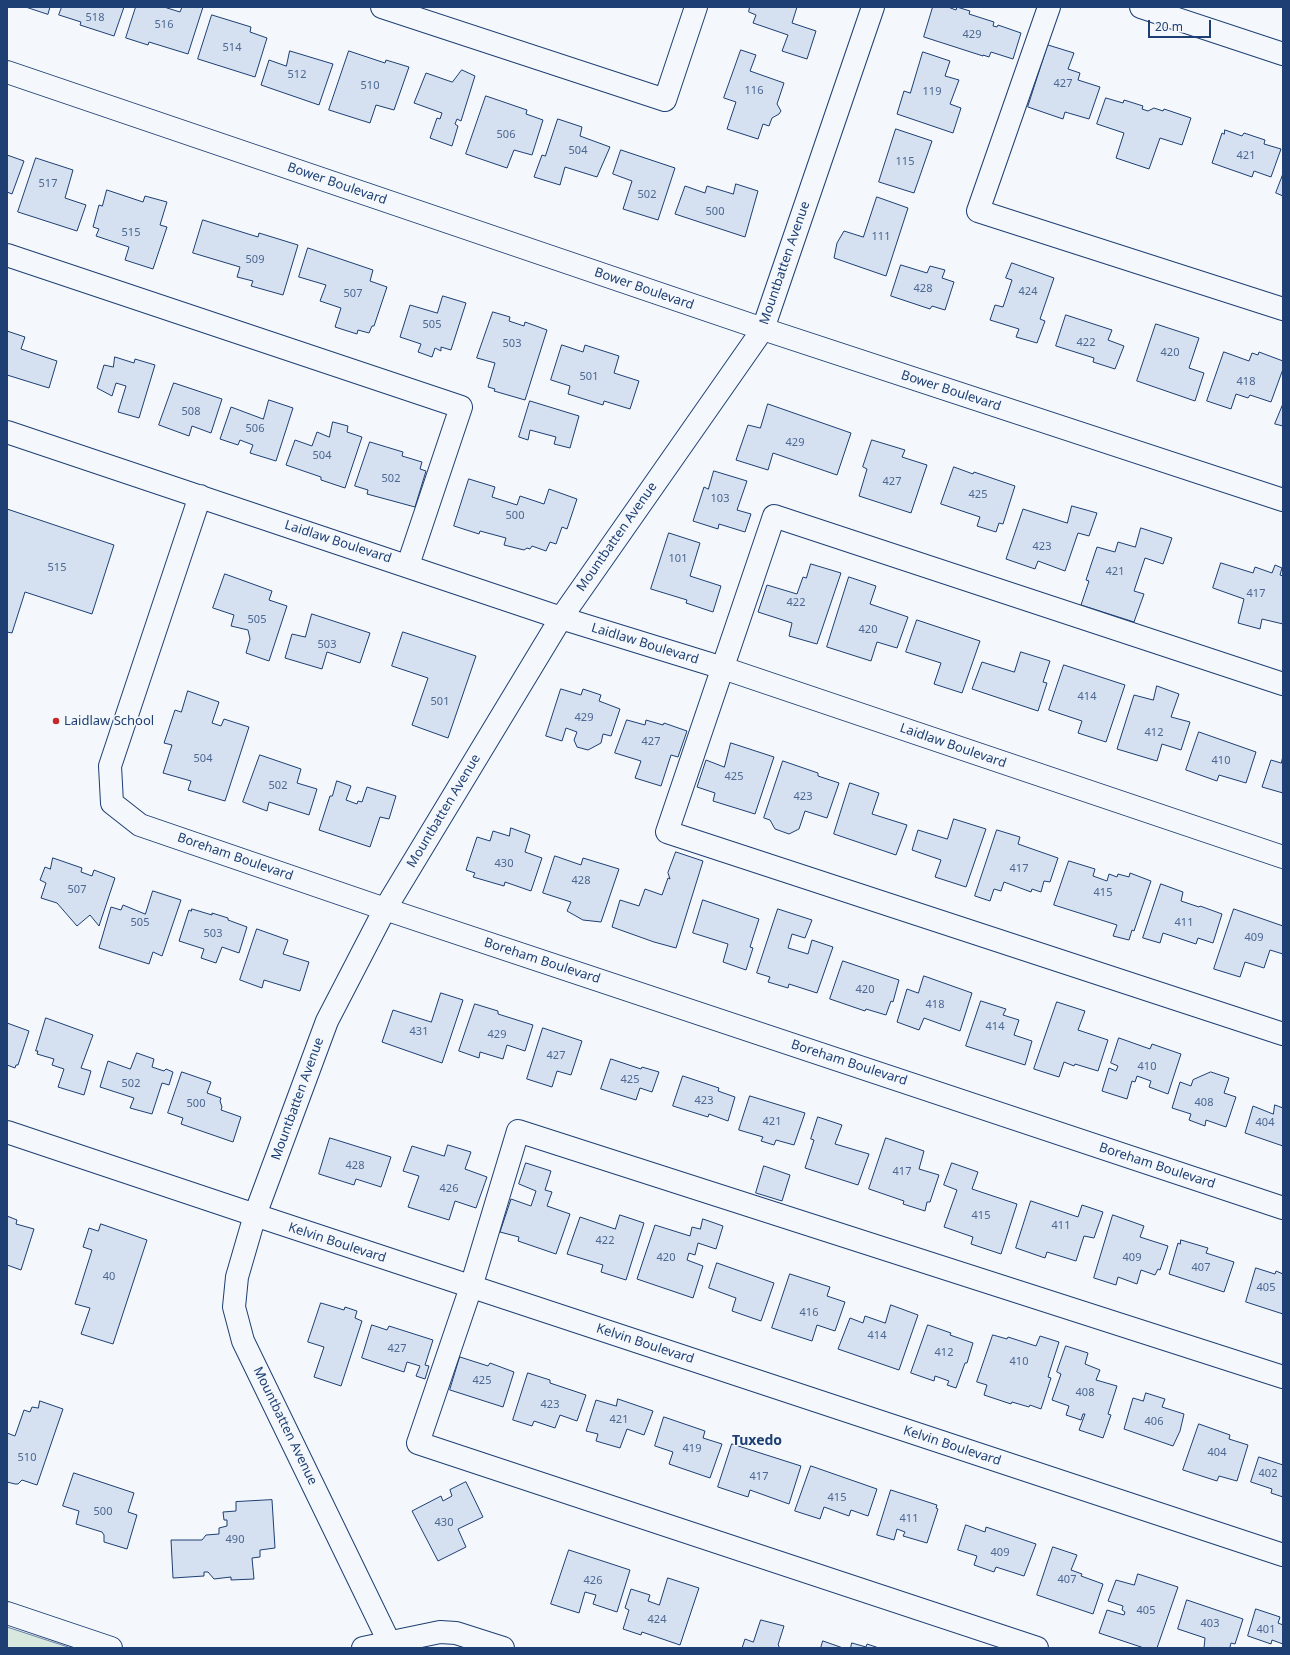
<!DOCTYPE html>
<style>
body{margin:0}
#map{position:relative;width:1290px;height:1655px;overflow:hidden;background:#f4f7fb;font-family:"Noto Sans",sans-serif}
canvas{display:block}
.frame{position:absolute;inset:0;border:8px solid #1d3f73;pointer-events:none}
.scale{position:absolute;left:1148px;top:20px;width:63px;height:18px;box-sizing:border-box;border:2px solid #1d3f73;border-top:0;padding-left:5px;font-size:12px;line-height:14px;white-space:nowrap;color:#1d3f73;-webkit-text-stroke:3px #f4f7fb;paint-order:stroke}
</style>
<div id="map">
<canvas width="1290" height="1655"></canvas>
<div class="frame"></div>
<div class="scale">20 m</div>
</div>
<script>
const g = document.querySelector('canvas').getContext('2d');
g.lineJoin = 'round';
function fill(path, color) { g.fillStyle = color; g.fill(path, 'evenodd'); }
function stroke(path, color, width, dash) { g.strokeStyle = color; g.lineWidth = width; g.lineCap = dash ? 'butt' : 'round'; g.setLineDash(dash || []); g.stroke(path); }
function write(font, color, halo, rows, align = 'center') {
  g.font = font + ' "Noto Sans",sans-serif'; g.lineWidth = 3; g.setLineDash([]); g.textBaseline = 'middle'; g.strokeStyle = halo; g.fillStyle = color; for (const [text, x, y, turn = 0] of rows) {
    g.save(); g.translate(x, y); g.rotate((+turn || 0) * Math.PI / 180); g.textAlign = isNaN(turn) ? turn : align; if (halo) g.strokeText(text, 0, 0); g.fillText(text, 0, 0); g.restore();
  }
}
const green = new Path2D(`
 M7 1627 71 1648H7Z`);
fill(green, '#d7e8df');
stroke(green, '#687fa3', 1);
const building = new Path2D(`
 M26 7H50L48 14Z
 M62 7H124L114 36 80 25 81 22 59 15Z
 M136 7H164L180 12 182 7H203L188 54 149 42 148 45 126 38Z
 M750 7H797L792 23 816 31 807 59 782 51 788 35 753 23 756 15 749 12Z
 M933 7H948L956 10 957 7 970 11 969 14 994 22 993 26 997 27 998 25 1021 33 1013 59 991 52 989 57 983 55V56L924 37Z
 M212 15 251 27 250 32 267 38 255 77 198 59Z
 M1048 45 1074 53 1068 69 1080 73 1078 80 1100 87 1089 119 1065 112 1063 119 1028 107Z
 M741 50 756 55 750 71 784 83 777 104 781 111 779 114 772 118 769 126 763 124 758 139 727 129 736 102 724 98Z
 M290 51 333 64 319 105 261 85 269 60 286 66Z
 M349 51 385 63 386 60 409 67 394 110 376 105 370 123 329 110Z
 M923 52 950 61 945 76 959 80 950 104 961 108 953 133 897 114 904 91 910 93Z
 M462 70 475 76 461 121 457 119 455 124 458 126 452 146 430 138 437 118 440 119 442 113 414 103 426 73 452 82Z
 M486 96 527 110 526 114 543 120 532 155 514 150 507 168 466 154Z
 M1106 98 1123 103 1124 100 1143 106 1142 109 1148 111 1154 108 1163 111 1164 109 1191 118 1182 145 1160 138 1149 169 1116 158 1124 133 1097 124Z
 M558 119 582 127 580 136 610 147 597 177 565 167 560 185 534 177 542 155 545 156Z
 M896 129 932 141 914 193 879 182Z
 M1225 130 1242 136 1244 133 1265 140 1264 144 1281 149 1271 177 1254 171 1252 177 1212 163 1222 133 1224 134Z
 M621 150 675 168 658 220 623 209 632 181 613 174Z
 M7 155 24 161 12 194 7 192Z
 M36 158 73 170 65 198 86 205 77 231 18 212Z
 M1283 174V196L1276 193Z
 M736 184 758 191 745 237 675 214 685 186 705 193 707 186 733 194Z
 M107 190 143 202 145 196 167 202 160 225 167 227 153 269 125 260 129 247 96 236 99 229 93 227 99 205 102 206Z
 M877 197 908 208 886 276 834 258 837 243 844 231 863 237Z
 M203 220 258 237 259 233 298 245 283 295 251 286 253 281 237 277 240 267 193 253Z
 M308 248 373 270 370 281 387 287 374 326H372L369 333 358 330 357 334 335 327 341 308 320 301 326 285 299 277Z
 M1012 263 1054 278 1040 319 1045 321 1037 343 1016 337 1019 329 990 320 995 305 1003 307 1012 280 1006 278Z
 M901 265 927 273 930 266 945 270 942 278 954 282 945 310 932 306 930 309 891 296Z
 M443 296 466 303 451 350 441 347V351L435 348 432 357 418 352 421 344 400 337 410 305 437 313Z
 M493 312 510 317 509 321 524 326 525 322 547 330 525 400 494 391 495 389 488 387 495 363 477 358Z
 M1066 315 1112 330 1108 340 1124 346 1115 369 1093 362 1094 358 1056 346Z
 M1156 324 1199 338 1189 368 1204 373 1195 401 1137 381Z
 M7 331 25 337 21 349 57 361 49 388 7 375Z
 M562 345 583 352 585 345 619 356 614 373 639 381 630 409 604 401 603 405 568 394 570 386 551 380Z
 M1224 352 1249 361 1252 353 1258 355 1259 352 1283 361V369L1271 402 1250 395 1248 398 1236 394 1231 409 1207 401Z
 M115 357 134 363 135 359 155 365 139 418 118 412 126 386 116 383 112 396 97 388 104 365 113 367Z
 M174 383 222 399 211 433 192 426 189 436 159 425Z
 M269 400 293 408 276 461 250 453 253 445 240 440 238 445 220 439 231 407 263 419Z
 M530 401 579 416 570 448 554 444 556 437 530 430 528 440 519 437Z
 M768 404 851 433 837 475 773 453 768 470 736 460 748 425 760 428Z
 M1283 404V426L1275 424Z
 M333 422 348 426 347 432 362 437 345 488 321 480V477L286 465 295 440 312 446 317 432 329 437Z
 M872 440 905 450 902 457 927 465 911 513 859 496 867 469 863 467Z
 M370 442 403 452 402 456 422 462 420 469 426 471 415 507 367 494 368 490 355 486Z
 M954 467 973 474 974 472 1015 486 1003 524 999 523 996 532 977 526 980 517 941 504Z
 M714 471 747 481 737 510 751 514 745 532 719 524 718 529 693 521 704 487 708 489Z
 M469 479 495 487 492 497 517 505 520 496 544 504 549 489 577 499 567 529 562 527 556 544 550 542 546 551 532 546 530 549 527 548 524 550 504 545 506 538 480 531 479 534 454 526Z
 M1072 506 1097 513 1089 536 1078 533 1065 571 1038 561 1035 569 1006 559 1023 509 1067 523Z
 M7 509 114 545 92 614 25 592 12 633 7 632Z
 M1141 528 1172 538 1163 564 1145 558 1134 591 1144 594 1134 622 1081 605 1089 581 1086 580 1097 547 1115 552 1118 542 1135 547Z
 M669 533 700 543 690 576 721 586 713 612 686 603 687 600 651 589Z
 M1221 563 1253 573 1255 567 1272 573 1275 565 1282 568 1280 575 1283 576V624L1262 619 1260 629 1238 623 1244 599 1213 588Z
 M811 564 841 573 817 644 789 636 792 623 758 612 767 585 797 594 803 577 806 578Z
 M225 574 272 591 269 600 287 606 269 661 246 653 250 639 248 630 231 626 234 615 213 608Z
 M849 577 876 586 870 604 908 617 897 648 877 642 871 661 827 647Z
 M312 614 370 633 360 663 327 652 322 669 285 658 292 634 305 637Z
 M917 620 980 641 962 693 934 684 941 663 906 652Z
 M403 632 476 656 448 738 412 725 428 678 392 666Z
 M1021 652 1050 661 1043 682 1047 683 1038 711 972 689 982 662 1014 672Z
 M1064 665 1125 685 1106 742 1078 733 1082 721 1049 710Z
 M1157 686 1179 694 1171 717 1190 722 1181 750 1162 744 1157 761 1117 749 1134 695 1153 700Z
 M561 689 581 695 583 689 601 695 599 701 620 709 611 736 603 734 601 743 588 750 577 747 574 740 577 732 566 728 562 741 546 736Z
 M188 691 219 702 212 723 221 726 224 719 249 727 225 801 188 790 191 781 163 773 172 745 164 743 175 710 181 712Z
 M627 720 645 725 646 720 663 725 664 723 687 731 678 757 671 755 661 786 635 778 641 761 615 753Z
 M1199 732 1256 752 1246 783 1219 775 1217 781 1186 770Z
 M731 743 774 757 755 814 713 801 715 793 697 787 706 760 724 767Z
 M260 755 301 769 297 783 317 789 309 815 269 802 267 811 243 802Z
 M1283 756V793L1262 787 1271 760 1281 763Z
 M783 761 818 773V776L839 783 827 818 805 811 799 829 789 834 775 829 770 820 764 818Z
 M337 781 351 786 346 800 357 804 358 801 362 802 367 787 396 796 389 819 380 817 370 847 319 830 330 796H332Z
 M850 783 879 793 872 814 907 825 896 855 834 834Z
 M954 819 986 829 966 887 935 877 941 860 912 850 918 830 947 839Z
 M511 828 530 835 525 852 542 858 531 891 505 882 504 886 473 877 475 873 466 870 477 837 490 841 493 831 509 836Z
 M997 830 1020 837 1018 844 1058 858 1050 882 1044 881 1041 892 1032 889 1031 892 1004 882 1001 891 994 889 990 901 975 896Z
 M676 852 703 861 676 948 654 942 612 927 620 900 639 906 645 889 662 895 668 878 670 879 668 873Z
 M555 856 581 865 583 858 619 869 601 922 583 920 567 911 571 902 543 893Z
 M53 858 82 868 81 872 92 876 94 870 115 878 99 926 90 915 77 926 57 903 41 898 46 883 40 880 45 867 50 869Z
 M1069 861 1095 869 1093 876 1107 881 1109 874 1117 877 1118 874 1129 877 1130 873 1151 881 1134 931 1132 930 1129 940 1113 936 1117 925 1054 905Z
 M1161 884 1183 892 1181 901 1199 907 1200 906 1222 914 1213 943 1198 938 1196 944 1163 933 1160 943 1143 938Z
 M153 891 181 900 162 956 153 952 149 964 99 948 111 907 121 910 123 905 145 914Z
 M703 900 759 919 750 947 753 948 746 970 723 962 728 944 693 933Z
 M192 909 212 915V913L228 918V920L247 927 239 953 222 947 216 963 201 958 204 949 179 941 189 910 191 911Z
 M778 909 812 920 805 938 792 934 788 948 808 954 812 940 833 947 817 993 789 984 788 988 768 982 770 977 757 973Z
 M1234 909 1283 926V954L1270 950 1264 968 1245 962 1240 977 1214 969Z
 M257 929 288 940 283 954 309 962 300 991 264 980 262 988 240 980Z
 M843 961 899 980 893 1002 891 1001 886 1015 866 1009 865 1011 830 999Z
 M924 976 972 993 960 1031 924 1018 919 1030 897 1022 907 989 918 993Z
 M441 993 463 1000 442 1063 382 1042 393 1010 431 1022Z
 M981 1001 1006 1009 1003 1015 1019 1020 1014 1035 1032 1041 1025 1065 966 1046Z
 M1057 1002 1085 1011 1078 1030 1108 1040 1098 1071 1075 1064 1074 1066 1064 1062 1059 1077 1034 1069Z
 M475 1004 498 1011V1014L533 1025 525 1051 507 1045 503 1059 480 1052 479 1058 459 1051Z
 M46 1018 93 1035 81 1068 91 1071 84 1095 58 1087 64 1069 52 1065 54 1059 37 1054 38 1051H36Z
 M7 1023 29 1031 18 1065H16L15 1068 7 1065Z
 M543 1028 582 1041 571 1075 557 1071 552 1087 527 1079Z
 M1119 1038 1150 1049 1152 1044 1181 1054 1168 1094 1149 1087 1151 1081 1137 1076 1135 1082 1132 1081 1127 1099 1102 1091 1109 1068 1116 1071 1118 1066 1111 1063Z
 M137 1053 154 1059 152 1067 164 1071 166 1069 173 1072 169 1085 162 1083 152 1114 130 1108 134 1098 100 1087 108 1061 130 1069Z
 M611 1059 641 1069 642 1067 659 1072 652 1092 640 1088 636 1100 601 1089Z
 M182 1072 211 1082 207 1093 221 1098 220 1101 222 1107 221 1110 241 1117 233 1142 181 1124 183 1118 168 1113Z
 M1211 1072 1229 1078 1224 1093 1236 1097 1226 1127 1206 1120 1205 1126 1189 1120 1191 1114 1172 1108 1180 1082 1191 1086 1193 1080Z
 M683 1076 719 1088 718 1091 735 1097 728 1121 709 1114 708 1117 673 1106Z
 M750 1096 805 1113 794 1145 776 1140 774 1145 761 1141 763 1137 739 1130Z
 M1275 1105 1283 1108V1146L1245 1133 1253 1106 1273 1114Z
 M818 1117 842 1125 835 1144 869 1154 858 1185 805 1168 814 1140 811 1139Z
 M330 1138 391 1157 381 1187 356 1179 354 1185 319 1174Z
 M886 1138 924 1151 919 1169 939 1175 930 1202H927L925 1211 903 1204 904 1201 869 1189Z
 M448 1145 471 1152 465 1169 487 1177 476 1208 455 1201 449 1220 408 1207 419 1176 403 1171 412 1146 444 1156Z
 M526 1163 551 1171 545 1190 552 1192 547 1206 570 1214 556 1254 518 1241 519 1237 500 1232 511 1199 531 1206 536 1191 519 1184Z
 M952 1163 978 1172 972 1189 1017 1204 1001 1254 971 1244 973 1237 944 1227 957 1190 944 1185Z
 M764 1166 790 1175 782 1201 756 1193Z
 M1031 1201 1078 1217 1082 1205 1103 1212 1094 1238 1084 1236 1076 1261 1047 1252 1045 1258 1016 1248Z
 M620 1215 644 1223 626 1280 601 1272 603 1265 567 1254 580 1217 615 1229Z
 M1113 1215 1144 1226 1140 1237 1168 1246 1160 1270 1158 1269 1155 1275 1141 1270 1137 1284 1118 1277 1116 1285 1094 1278Z
 M7 1216 17 1220 16 1224 34 1229 21 1270 7 1265Z
 M703 1219 723 1226 716 1249 698 1243 695 1255 689 1253 687 1260 703 1266 693 1298 637 1279 655 1225 690 1236 692 1227 700 1229Z
 M101 1224 147 1240 113 1344 81 1334 90 1308 75 1304 92 1250 83 1247 89 1228 98 1231Z
 M1181 1240 1208 1248 1206 1253 1234 1262 1224 1292 1169 1274 1178 1243 1180 1244Z
 M717 1263 774 1283 761 1321 732 1311 736 1298 709 1288Z
 M1256 1268 1275 1274 1276 1271 1283 1274V1314L1246 1302Z
 M790 1274 830 1287 827 1296 845 1302 835 1331 817 1325 812 1341 772 1328Z
 M321 1303 344 1310 345 1307 357 1311 355 1318 362 1321 341 1386 314 1377 324 1347 308 1342Z
 M891 1305 918 1315 899 1370 838 1349 850 1318 863 1323 865 1316 885 1323Z
 M372 1325 387 1330 389 1326 433 1340 425 1365 429 1366 425 1379 416 1376 420 1366 407 1362 404 1372 362 1358Z
 M928 1325 951 1333 950 1335 973 1343 967 1363H965L956 1388 947 1385 949 1381 935 1376 934 1381 911 1373Z
 M993 1335 1007 1339 1008 1337 1036 1346 1040 1336 1059 1342 1048 1377 1051 1378 1041 1409 1030 1405 1029 1407 1012 1402 1011 1404 984 1395 987 1385 977 1382Z
 M1066 1346 1088 1353 1085 1364 1100 1370 1096 1380 1117 1386 1108 1414 1111 1415 1103 1438 1079 1430 1085 1414H1083L1081 1420 1066 1415 1069 1406 1052 1400 1061 1374 1057 1372Z
 M460 1357 488 1366 490 1363 514 1372 503 1407 450 1390Z
 M528 1373 550 1380V1383L586 1395 577 1421 560 1415 555 1428 534 1421 532 1426 513 1420Z
 M1146 1393 1165 1399 1162 1407 1184 1414 1180 1431 1173 1446 1124 1429 1133 1398 1143 1401Z
 M618 1399 653 1411 644 1435 627 1429 620 1448 596 1441 598 1434 586 1431 596 1400 616 1406Z
 M40 1401 63 1409 37 1485 22 1480 18 1484H15L7 1482V1433L15 1436 24 1410 30 1412 32 1407 38 1408Z
 M664 1417 705 1431 703 1438 722 1444 710 1478 669 1464 673 1452 655 1446Z
 M1199 1424 1230 1435 1229 1439 1248 1445 1237 1481 1219 1476 1217 1481 1183 1470Z
 M732 1444 801 1466 789 1504 750 1490 748 1497 718 1487Z
 M1259 1457 1283 1465V1497L1271 1493 1272 1489 1251 1482Z
 M811 1466 877 1489 868 1516 851 1510 849 1516 824 1507 820 1519 795 1511Z
 M74 1473 134 1493 128 1512 137 1515 127 1549 104 1542V1535L102 1532 76 1524 79 1511 63 1506Z
 M466 1482 483 1517 458 1529 466 1547 438 1561 412 1511 441 1496 443 1501 452 1496 450 1490Z
 M891 1490 937 1505 936 1508 938 1509 927 1543 903 1536 905 1532 897 1529 894 1540 877 1535Z
 M272 1500 275 1548 260 1550V1557L252 1558 254 1579 231 1580V1577L214 1579 208 1572H204V1576L173 1578 171 1540H202L206 1535 219 1534V1528L227 1526V1520H224L223 1512 236 1511V1502Z
 M966 1525 985 1532 986 1527 1036 1544 1024 1576 996 1567 994 1572 974 1565 977 1556 958 1550Z
 M1053 1547 1077 1555 1071 1570 1082 1574 1081 1576 1103 1584 1093 1614 1037 1595Z
 M569 1550 630 1570 617 1612 593 1604 596 1595 585 1592 579 1613 551 1604Z
 M1138 1574 1178 1587 1157 1648H1144L1099 1633 1107 1610 1124 1615 1125 1612 1122 1610 1123 1606 1108 1601 1116 1580 1134 1585Z
 M668 1578 699 1588 680 1645 642 1632 641 1635 623 1629 629 1610 625 1608 631 1589 650 1595 648 1601 659 1605Z
 M1187 1600 1243 1619 1235 1644 1231 1643 1230 1647 1231 1648H1204L1205 1638 1178 1629Z
 M1256 1609 1280 1617 1278 1623 1283 1625V1644L1272 1640 1271 1644 1248 1636Z
 M761 1620 784 1626 778 1645 779 1646V1648H742L745 1639 753 1642Z
 M823 1641 843 1648H821Z
 M852 1643 866 1647 867 1644 879 1648H851Z`);
fill(building, '#d5e0f0');
stroke(building, '#1d3f73', 1);
const minor = new Path2D(`
 M382 7 665 100 696 7
 M1049 7 978 211 1283 309
 M1141 7 1283 54
 M7 72 763 329 1283 500
 M7 255 461 407 408 565
 M7 432 561 618 723 668 1283 857
 M200 496 110 766 112 803 140 825 385 909 1283 1208
 M1283 684 774 516 667 832 1283 1034
 M7 1132 255 1215 1283 1555
 M7 1613 111 1648
 M363 1648 440 1632 456 1633 503 1648
 M392 1648 243 1341 234 1307 237 1277 255 1215 327 1021 385 909 561 618 763 329 873 7
 M1037 1648 418 1443 471 1287 518 1131 1283 1377`);
stroke(minor, '#1d3f73', 24);
stroke(minor, '#f4f7fb', 22);
for (const [x, y, r, color] of [
 [56,721,4,"#c62828"]
]) { const dot = new Path2D(); dot.arc(x, y, r, 0, 2 * Math.PI); g.fillStyle = color; g.fill(dot); stroke(dot, '#f4f7fb', 1.5); }
write('11px', '#4b6792', null, [
 ["518",95,18],
 ["516",164,25],
 ["429",972,35],
 ["514",232,48],
 ["512",297,75],
 ["427",1063,84],
 ["510",370,86],
 ["116",754,91],
 ["119",932,92],
 ["506",506,135],
 ["504",578,151],
 ["421",1246,156],
 ["115",905,162],
 ["517",48,184],
 ["502",647,195],
 ["500",715,212],
 ["515",131,233],
 ["111",881,237],
 ["509",255,260],
 ["428",923,289],
 ["424",1028,292],
 ["507",353,294],
 ["505",432,325],
 ["422",1086,343],
 ["503",512,344],
 ["420",1170,353],
 ["501",589,377],
 ["418",1246,382],
 ["508",191,412],
 ["506",255,429],
 ["429",795,443],
 ["504",322,456],
 ["502",391,479],
 ["427",892,482],
 ["425",978,495],
 ["103",720,499],
 ["500",515,516],
 ["423",1042,547],
 ["101",678,559],
 ["515",57,568],
 ["421",1115,572],
 ["417",1256,594],
 ["422",796,603],
 ["505",257,620],
 ["420",868,630],
 ["503",327,645],
 ["414",1087,697],
 ["501",440,702],
 ["429",584,718],
 ["412",1154,733],
 ["427",651,742],
 ["504",203,759],
 ["410",1221,761],
 ["425",734,777],
 ["502",278,786],
 ["423",803,797],
 ["430",504,864],
 ["417",1019,869],
 ["428",581,881],
 ["507",77,890],
 ["415",1103,893],
 ["505",140,923],
 ["411",1184,923],
 ["503",213,934],
 ["409",1254,938],
 ["420",865,990],
 ["418",935,1005],
 ["414",995,1027],
 ["431",419,1032],
 ["429",497,1035],
 ["427",556,1056],
 ["410",1147,1067],
 ["425",630,1080],
 ["502",131,1084],
 ["423",704,1101],
 ["408",1204,1103],
 ["500",196,1104],
 ["421",772,1122],
 ["404",1265,1123],
 ["428",355,1166],
 ["417",902,1172],
 ["426",449,1189],
 ["415",981,1216],
 ["411",1061,1226],
 ["422",605,1241],
 ["420",666,1258],
 ["409",1132,1258],
 ["407",1201,1268],
 ["40",109,1277],
 ["405",1266,1288],
 ["416",809,1313],
 ["414",877,1336],
 ["427",397,1349],
 ["412",944,1353],
 ["410",1019,1362],
 ["425",482,1381],
 ["408",1085,1393],
 ["423",550,1405],
 ["421",619,1420],
 ["406",1154,1422],
 ["419",692,1449],
 ["404",1217,1453],
 ["510",27,1458],
 ["402",1268,1474],
 ["417",759,1477],
 ["415",837,1498],
 ["500",103,1512],
 ["411",909,1519],
 ["430",444,1523],
 ["490",235,1540],
 ["409",1000,1553],
 ["407",1067,1580],
 ["426",593,1581],
 ["405",1146,1611],
 ["424",657,1620],
 ["403",1210,1624],
 ["401",1266,1630]
]);
write('13px', '#1d3f73', '#f4f7fb', [
 ["Bower Boulevard",337,184,19],
 ["Mountbatten Avenue",785,263,-71],
 ["Bower Boulevard",644,289,19],
 ["Bower Boulevard",951,391,18],
 ["Mountbatten Avenue",617,537,-55],
 ["Laidlaw Boulevard",338,542,18],
 ["Laidlaw Boulevard",645,644,17],
 ["Laidlaw Boulevard",953,746,19],
 ["Mountbatten Avenue",444,811,-59],
 ["Boreham Boulevard",235,857,19],
 ["Boreham Boulevard",542,961,18],
 ["Boreham Boulevard",849,1063,18],
 ["Mountbatten Avenue",298,1099,-70],
 ["Boreham Boulevard",1157,1166,18],
 ["Kelvin Boulevard",337,1243,18],
 ["Kelvin Boulevard",645,1344,18],
 ["Mountbatten Avenue",285,1426,64],
 ["Kelvin Boulevard",952,1446,18]
]);
write('13px', '#1d3f73', '#f4f7fb', [
 ["Laidlaw School",64,721]
], 'left');
write('bold 14px', '#1d3f73', '#f4f7fb', [
 ["Tuxedo",757,1441]
]);
</script>
